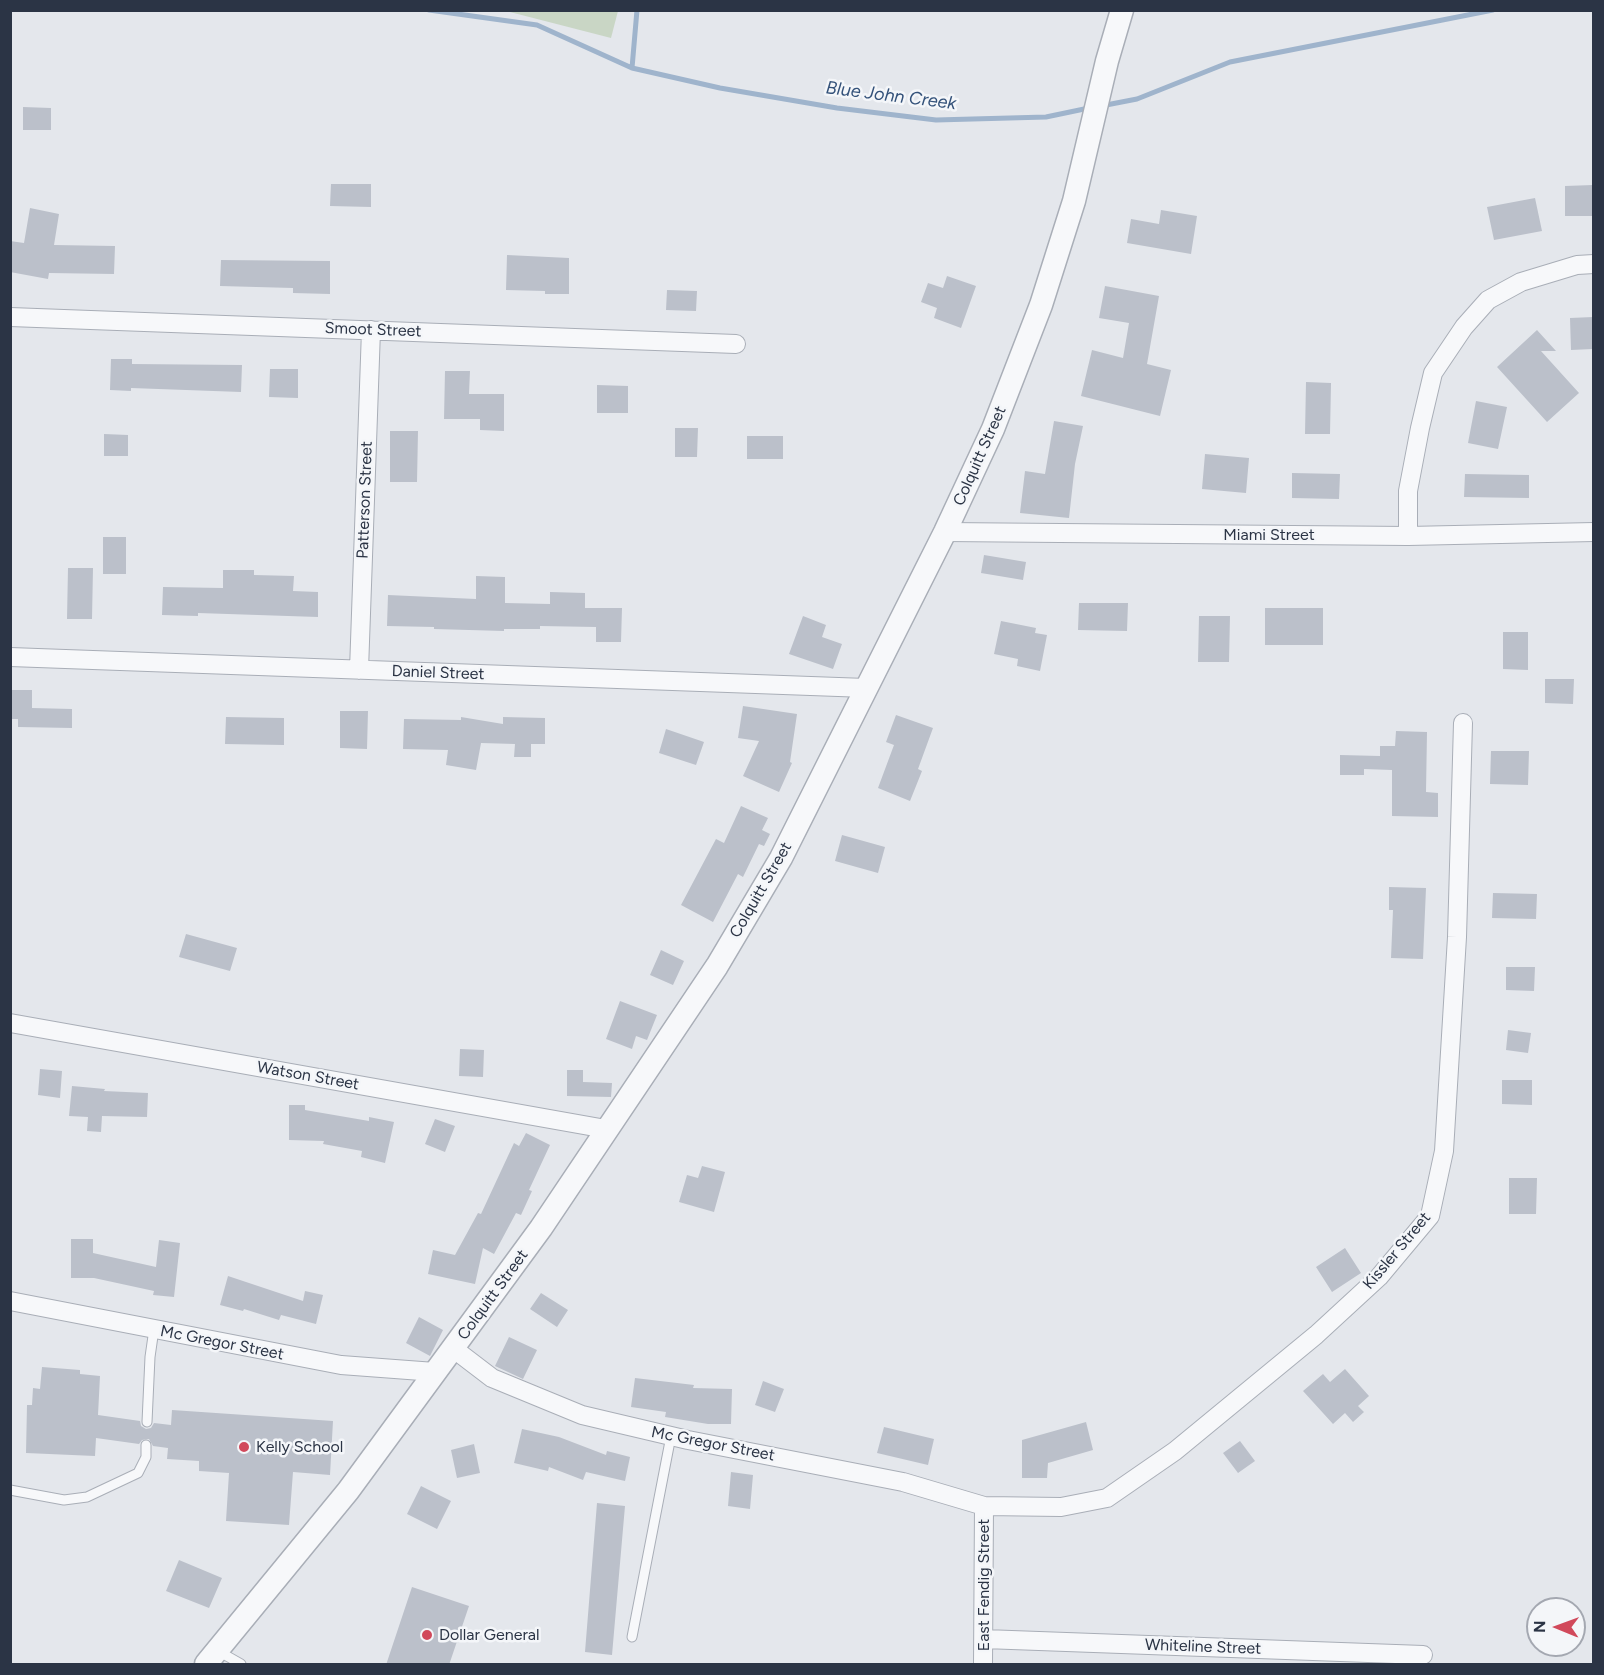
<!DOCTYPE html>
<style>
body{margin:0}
#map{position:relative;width:1604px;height:1675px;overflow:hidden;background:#e4e7ec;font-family:Figtree,sans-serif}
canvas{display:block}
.frame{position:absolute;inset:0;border:12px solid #2b3445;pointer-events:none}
.north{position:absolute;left:1526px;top:1597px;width:60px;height:60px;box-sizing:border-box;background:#f4f6f9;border:2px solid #a4a8b1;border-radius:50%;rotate:271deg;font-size:16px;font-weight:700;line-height:24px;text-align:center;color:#2b3445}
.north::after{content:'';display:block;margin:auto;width:21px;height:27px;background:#d1495b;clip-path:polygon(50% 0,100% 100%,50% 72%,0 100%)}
</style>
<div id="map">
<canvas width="1604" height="1675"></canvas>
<div class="frame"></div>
<div class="north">N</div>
</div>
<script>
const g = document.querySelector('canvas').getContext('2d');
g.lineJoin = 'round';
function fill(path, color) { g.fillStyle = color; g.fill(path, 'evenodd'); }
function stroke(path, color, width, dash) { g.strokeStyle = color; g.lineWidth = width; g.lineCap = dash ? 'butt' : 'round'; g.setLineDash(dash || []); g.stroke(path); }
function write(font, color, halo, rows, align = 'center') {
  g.font = font + ' Figtree,sans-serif'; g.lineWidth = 5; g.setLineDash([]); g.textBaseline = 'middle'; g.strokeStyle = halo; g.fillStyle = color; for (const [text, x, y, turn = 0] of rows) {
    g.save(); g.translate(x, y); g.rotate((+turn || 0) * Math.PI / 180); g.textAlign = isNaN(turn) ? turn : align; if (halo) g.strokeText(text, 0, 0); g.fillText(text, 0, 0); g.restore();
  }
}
fill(new Path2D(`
 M506 11H618L611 38Z`), '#c9d6c5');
stroke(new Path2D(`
 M429 10 537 25 632 68 720 88 837 108 936 120 1046 117 1089 108
 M632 68 637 10
 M1101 106 1137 99 1230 62 1493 10`), '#9fb4cc', 5);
fill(new Path2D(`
 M23 107 51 108V130H23Z
 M331 184H371V207L330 206Z
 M1593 185V216H1565V186Z
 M1535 198 1542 231 1494 240 1487 207Z
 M30 208 59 214 54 245 115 246 114 274 49 273 48 279 10 272V241L24 243Z
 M1161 210 1197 216 1191 254 1127 243 1131 219 1159 224Z
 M507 255 569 258V294H545V291L506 290Z
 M221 260 330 261V294L293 293V288L220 286Z
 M947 276 976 286 961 328 934 318 937 308 921 302 928 283 943 288Z
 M1105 286 1159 296 1147 364 1171 370 1160 416 1081 396 1092 350 1123 358 1129 323 1099 318Z
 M667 290 697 291 696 311 666 310Z
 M1593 317V349L1571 350 1570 318Z
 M1537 330 1556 351H1541L1579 393 1547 422 1497 367Z
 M111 359H132V364L242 365 241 392 131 388V391L110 390Z
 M270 369H298V398L269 397Z
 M445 371H470L469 394H504V431L480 430V419H444Z
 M1306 382 1331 383 1330 434H1305Z
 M597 385 628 386V413H597Z
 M1476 401 1507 407 1498 449 1468 443Z
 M1054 421 1083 426 1075 464 1069 518 1020 513 1025 471 1045 474Z
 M675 428H698L697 457H675Z
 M390 431H418L417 482H390Z
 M104 434 128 435V456H104Z
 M747 436H783V459H747Z
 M1205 454 1249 458 1246 493 1202 489Z
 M1292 473 1340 474 1339 499 1292 498Z
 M1465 474 1529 475V498L1464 497Z
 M103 537H126V574H103Z
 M984 555 1026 562 1023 580 981 573Z
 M68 568H93L92 619H67Z
 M223 570H254V575L294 576 293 591 318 592V617L198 613V616L162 615 163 587 223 588Z
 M476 576 505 577V603L550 604V592L585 593V608H622L621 642H596V627L540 626V629H504V631L434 629V627L387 626 388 595 476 599Z
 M1079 603H1128L1127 631 1078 630Z
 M1265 608H1323V645H1265Z
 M803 616 826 625 822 637 842 644 833 669 789 654Z
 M1199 616H1230L1229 662H1198Z
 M1001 621 1036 628 1035 633 1047 635 1040 671 1017 666 1018 659 994 654Z
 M1503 632H1528V670L1503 669Z
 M1545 679H1574L1573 704 1545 703Z
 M10 690H32V708L72 709V728L18 727V719H10Z
 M743 706 797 714 790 762 792 763 779 792 743 776 759 741 738 738Z
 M340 711H368L367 749 340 748Z
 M896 715 933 728 918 769 922 771 910 801 878 788 894 745 886 742Z
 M226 717 284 718V745L225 744Z
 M461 717 503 724V717L545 718V744H531V757H514L515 744 481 743 476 770 446 765 448 750 403 749 404 719 461 720Z
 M666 729 704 742 696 765 659 753Z
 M1396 731 1427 732 1426 792 1438 793V817L1392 816V770L1364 769V775H1340V755L1380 756V746H1395Z
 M1491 751H1529L1528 785 1490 784Z
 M741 806 768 818 762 830 770 834 764 846 759 844 743 877 738 874 713 922 681 905 716 839 724 843Z
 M842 835 885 847 878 873 835 861Z
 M1389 887 1426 888 1423 959 1391 958 1393 910H1389Z
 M1493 893 1537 894 1536 919 1492 918Z
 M186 934 237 948 230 971 179 957Z
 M661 950 684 961 673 985 650 975Z
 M1506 967H1535L1534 991 1506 990Z
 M620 1001 657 1015 647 1040 636 1036 632 1049 606 1039Z
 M1508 1030 1531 1033 1528 1053 1506 1050Z
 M460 1049 484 1050 483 1077 459 1076Z
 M40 1069 62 1071 60 1098 38 1095Z
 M567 1070H583V1082L612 1083 611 1097 567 1096Z
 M1502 1080H1532V1105L1502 1104Z
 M72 1086 105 1089 104 1091 148 1093 147 1117 102 1116 101 1132 87 1131 88 1117 69 1116Z
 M289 1105H305V1110L369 1121V1117L394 1122 385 1163 361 1157 362 1151 323 1144 324 1141 289 1140Z
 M435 1119 455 1126 445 1152 425 1144Z
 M526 1133 550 1145 529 1190 532 1191 521 1215 516 1213 494 1254 483 1248 475 1284 428 1274 433 1250 455 1255 478 1213 481 1214 514 1143 519 1146Z
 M702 1166 725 1172 714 1212 679 1202 687 1175 698 1178Z
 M1509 1178H1537L1536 1214H1509Z
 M71 1239H93V1253L156 1267 159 1240 180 1243 174 1297 153 1295 154 1291 94 1278H71Z
 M1345 1248 1361 1273 1332 1292 1316 1267Z
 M228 1276 303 1301 305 1291 323 1295 316 1324 281 1315 279 1320 244 1309 243 1311 220 1305Z
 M541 1293 568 1310 557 1327 530 1309Z
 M419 1317 443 1330 430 1356 406 1343Z
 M509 1337 537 1350 523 1379 495 1366Z
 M42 1367 80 1370V1374L100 1376 98 1415 140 1421 141 1426 146 1429 151 1428 154 1423 171 1425 172 1410 333 1421 330 1475 293 1472 289 1525 226 1521 229 1473 199 1471V1461L167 1459 168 1448 153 1446 149 1439 142 1440 139 1444 96 1438 95 1456 26 1453 27 1405H32L33 1388 40 1389Z
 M1345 1369 1369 1396 1358 1406 1364 1412 1353 1422 1345 1413 1333 1424 1303 1391 1323 1374 1330 1382Z
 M635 1378 694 1385 693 1388 732 1389 731 1424H708L665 1417 666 1412 631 1407Z
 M763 1381 784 1389 775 1412 755 1405Z
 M1086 1422 1093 1450 1048 1463 1047 1478H1022V1440Z
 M884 1427 934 1439 928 1465 877 1453Z
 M522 1429 559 1437 606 1455 607 1451 630 1457 625 1481 586 1472 583 1480 549 1467 548 1471 514 1463Z
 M1240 1441 1255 1461 1238 1473 1223 1453Z
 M474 1444 480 1473 457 1478 451 1450Z
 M731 1472 753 1475 750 1509 728 1506Z
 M421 1486 451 1501 437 1529 407 1514Z
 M597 1503 625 1506 612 1655 585 1652Z
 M179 1560 222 1578 209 1608 166 1591Z
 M412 1587 469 1606 449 1665H386Z`), '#bbc0ca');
const service = new Path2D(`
 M147 1422 150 1357 154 1329
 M10 1490 64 1500 87 1497 138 1473 146 1457V1445
 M632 1637 671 1436
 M218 1651 241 1664`);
const minor = new Path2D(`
 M10 317 736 344
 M945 532 1408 536 1594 532
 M1408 536V491L1420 428 1433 373 1464 327 1488 300 1521 282 1577 265 1594 264
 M10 657 866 688
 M359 670 371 330
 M10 1023 606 1129
 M10 1301 341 1365 435 1372
 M454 1349 492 1378 582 1415 688 1440 903 1482 984 1506 1061 1507 1107 1498 1175 1451 1316 1335 1379 1277 1430 1216 1444 1151 1457 937 1463 723
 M984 1639 1423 1655
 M983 1664 984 1506`);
const tertiary = new Path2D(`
 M206 1664 348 1491 541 1228 717 966 781 858 945 532 993 429 1041 305 1074 201 1107 61 1122 10`);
stroke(service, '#a9aeb7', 11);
stroke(minor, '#a9aeb7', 20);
stroke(tertiary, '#a9aeb7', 25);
stroke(service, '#f7f8fa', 9);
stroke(minor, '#f7f8fa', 18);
stroke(tertiary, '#f7f8fa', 22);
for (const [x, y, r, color] of [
 [244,1447,6,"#d1495b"],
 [427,1635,6,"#d1495b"]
]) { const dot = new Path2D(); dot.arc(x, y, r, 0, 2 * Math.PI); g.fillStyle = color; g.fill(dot); stroke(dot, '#f4f6f9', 2); }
write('16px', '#2b3445', '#f4f6f9', [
 ["Smoot Street",373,330,2],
 ["Colquitt Street",980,456,-66],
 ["Patterson Street",365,500,-88],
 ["Miami Street",1269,535],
 ["Daniel Street",438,673,2],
 ["Colquitt Street",761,890,-60],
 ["Watson Street",308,1076,10],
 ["Kissler Street",1397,1251,-50],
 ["Colquitt Street",493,1295,-54],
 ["Mc Gregor Street",222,1343,11],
 ["Mc Gregor Street",713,1444,11],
 ["East Fendig Street",984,1585,-90],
 ["Whiteline Street",1203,1647,2]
]);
write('16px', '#2b3445', '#f4f6f9', [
 ["Kelly School",256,1447],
 ["Dollar General",439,1635]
], 'left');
write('italic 18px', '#34527a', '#f4f6f9', [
 ["Blue John Creek",891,96,7]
]);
</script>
